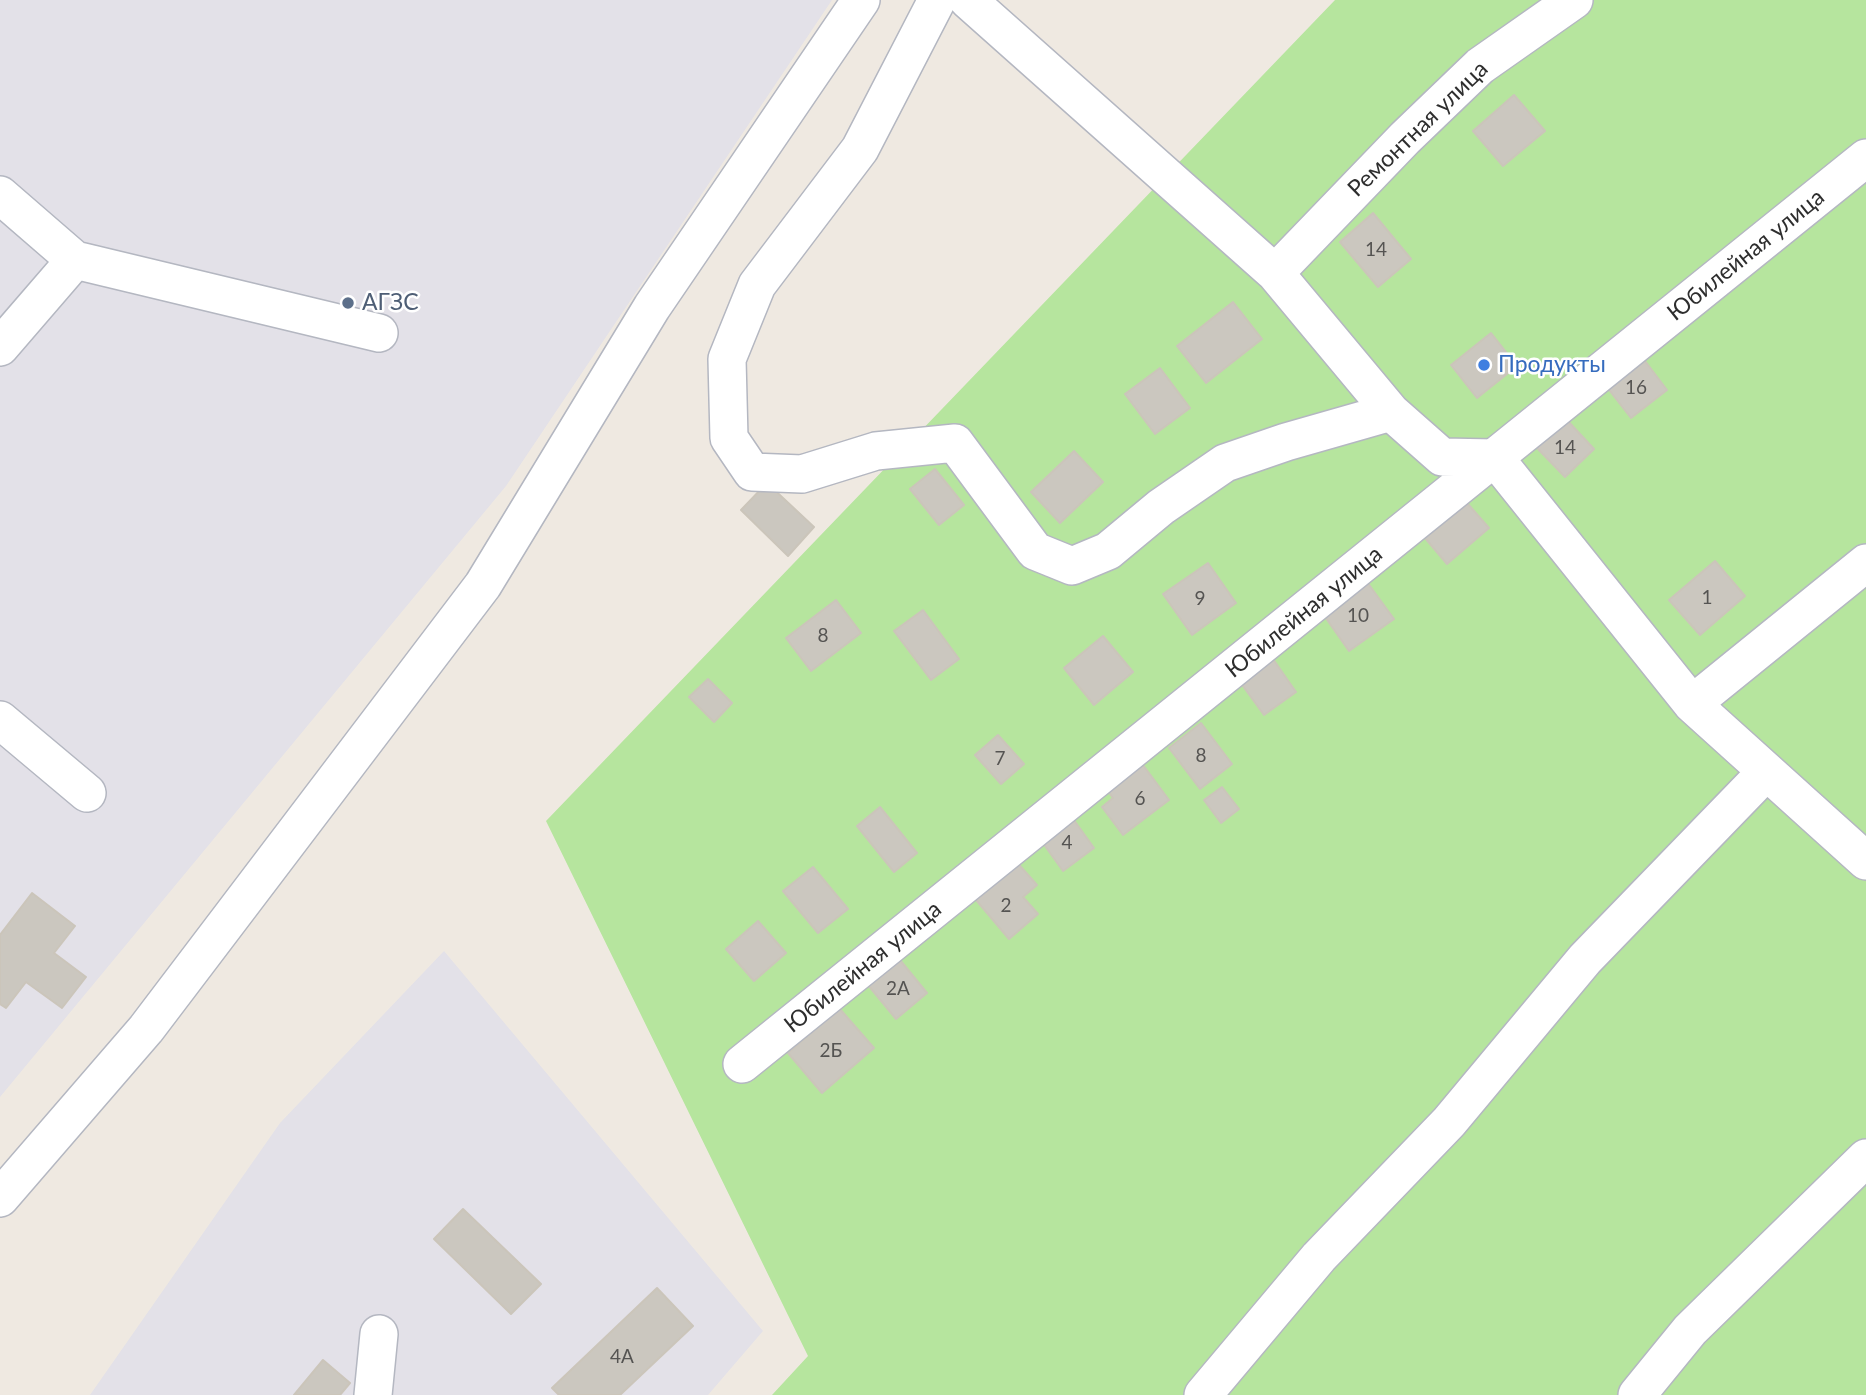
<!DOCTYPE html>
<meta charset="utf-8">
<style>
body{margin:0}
canvas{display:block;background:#efe9e1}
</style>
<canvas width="1866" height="1395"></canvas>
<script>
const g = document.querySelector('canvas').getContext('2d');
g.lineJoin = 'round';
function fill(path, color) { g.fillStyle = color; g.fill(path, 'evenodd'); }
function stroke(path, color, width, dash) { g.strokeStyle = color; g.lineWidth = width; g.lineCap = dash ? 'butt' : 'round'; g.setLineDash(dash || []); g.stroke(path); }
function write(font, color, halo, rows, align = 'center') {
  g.font = font + ' Lato,sans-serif'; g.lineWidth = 5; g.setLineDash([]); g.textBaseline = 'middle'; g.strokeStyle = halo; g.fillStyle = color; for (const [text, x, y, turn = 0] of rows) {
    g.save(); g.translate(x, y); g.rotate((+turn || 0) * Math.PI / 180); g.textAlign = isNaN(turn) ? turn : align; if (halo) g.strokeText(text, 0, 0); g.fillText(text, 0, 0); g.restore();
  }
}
fill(new Path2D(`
 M0 0H832L506 486 0 1097Z
 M444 951 763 1331 708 1395H90L280 1123Z`), '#e3e1e8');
fill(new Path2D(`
 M1335 0H1866V1395H772L808 1356 546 821Z`), '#b6e59e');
const building = new Path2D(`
 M1514 95 1545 131 1503 166 1473 131Z
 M1373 213 1411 259 1378 287 1340 242Z
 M1233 302 1262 339 1206 383 1177 346Z
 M1491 333 1517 366 1477 398 1451 365Z
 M1642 357 1667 390 1631 418 1606 386Z
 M1160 368 1190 408 1155 434 1125 394Z
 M1566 419 1594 449 1565 477 1536 447Z
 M1074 451 1103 482 1060 523 1031 492Z
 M935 469 964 505 939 525 910 489Z
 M767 483 814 527 788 556 741 510Z
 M1467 503 1489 528 1447 564 1425 538Z
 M1715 561 1745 596 1700 635 1669 600Z
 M1208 563 1236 603 1192 635 1163 594Z
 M1367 582 1394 619 1349 651 1323 614Z
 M836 600 861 633 811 671 786 638Z
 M923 610 959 659 931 680 894 631Z
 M1103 636 1133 672 1094 705 1064 668Z
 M1273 659 1296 692 1264 715 1240 682Z
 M708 679 732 703 714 722 689 697Z
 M1201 723 1232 764 1200 789 1169 748Z
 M998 735 1024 764 1001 784 975 755Z
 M1140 761 1169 800 1123 835 1102 807 1113 798 1105 787Z
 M1222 787 1239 809 1221 823 1204 800Z
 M880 807 917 853 894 872 857 826Z
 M1071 816 1094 848 1063 871 1040 839Z
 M1013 858 1037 885 1023 897 1038 914 1009 939 971 894Z
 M813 867 848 909 818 933 783 891Z
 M32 893 75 926 54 953 86 977 62 1008 26 982 6 1008 0 1004V935Z
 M758 921 786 953 754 981 726 949Z
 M900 960 927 993 896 1019 868 985Z
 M839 1008 874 1048 822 1093 788 1053Z
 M463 1209 541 1284 511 1314 434 1239Z
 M657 1288 693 1326 620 1395H559L552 1388Z
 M323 1360 350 1383 340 1395H294Z`);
fill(building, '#cbc7bf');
stroke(building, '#cbc5ba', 2);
const minor = new Path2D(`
 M937 0 860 149 757 285 727 359 729 438 752 472 802 474 876 451 955 443 1035 551 1072 566 1108 551 1161 507 1225 463 1286 442 1391 412
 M968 0 1275 273 1391 412 1442 457 1495 458 1692 704 1866 861
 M0 195 75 260 379 333
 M1275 273 1405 138 1480 66 1574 0
 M0 347 75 260
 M1692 704 1866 563
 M0 720 87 793
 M742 1064 1866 158
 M0 1198 146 1029 483 585 652 307 861 0
 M373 1395 379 1334
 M1203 1395 1319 1257 1449 1122 1585 959 1766 772
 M1637 1395 1690 1330 1866 1158`);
stroke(minor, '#b4b7c1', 40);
stroke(minor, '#fff', 37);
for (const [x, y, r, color] of [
 [348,303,7,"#5c6f8a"],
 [1484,365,7,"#3f7fe0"]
]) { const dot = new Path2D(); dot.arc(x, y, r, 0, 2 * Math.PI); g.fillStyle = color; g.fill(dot); stroke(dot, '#fff', 2.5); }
write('19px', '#555452', null, [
 ["14",1376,250],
 ["16",1636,388],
 ["14",1565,448],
 ["1",1707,598],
 ["9",1200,599],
 ["10",1358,616],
 ["8",823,636],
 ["8",1201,756],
 ["7",1000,759],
 ["6",1140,799],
 ["4",1067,843],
 ["2",1006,906],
 ["2А",898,989],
 ["2Б",831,1051],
 ["4А",622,1357]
]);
write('23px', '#2e2e2e', '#fff', [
 ["Ремонтная улица",1418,129,-44],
 ["Юбилейная улица",1746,255,-39],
 ["Юбилейная улица",1304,612,-39],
 ["Юбилейная улица",863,967,-39]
]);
write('23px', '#4e5e75', '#fff', [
 ["АГЗС",362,303]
], 'left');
write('23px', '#366cbe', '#fff', [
 ["Продукты",1498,365]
], 'left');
</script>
